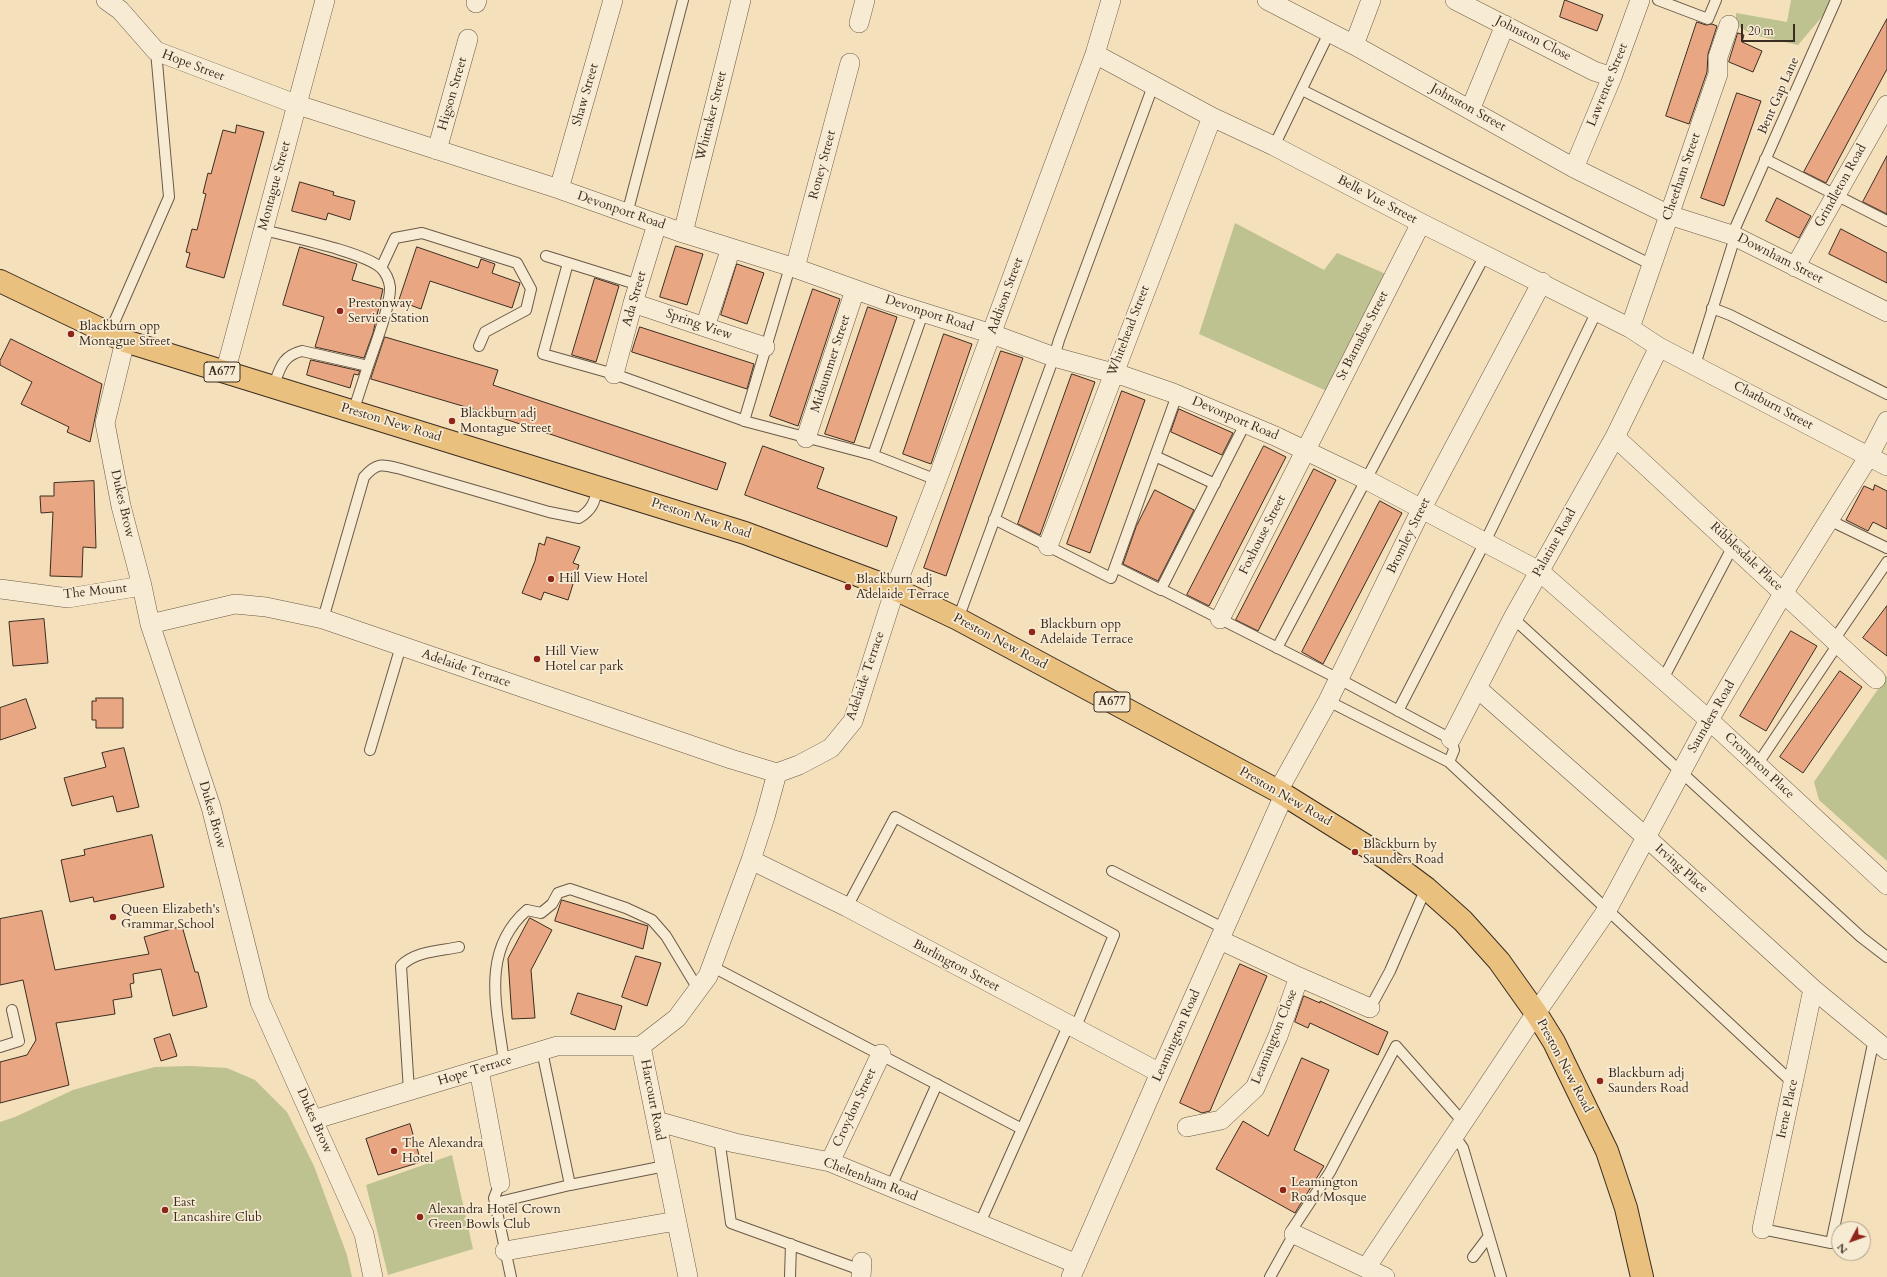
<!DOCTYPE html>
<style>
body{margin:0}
#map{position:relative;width:1887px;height:1277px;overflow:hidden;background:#f5e0bc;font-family:Cardo,serif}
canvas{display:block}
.north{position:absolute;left:1831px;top:1221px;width:40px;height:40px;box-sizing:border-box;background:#f8ebd3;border:1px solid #ac9f8c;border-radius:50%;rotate:229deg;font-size:11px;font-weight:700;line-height:16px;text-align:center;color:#3b2c21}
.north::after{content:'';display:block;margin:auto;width:14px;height:18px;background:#8f2418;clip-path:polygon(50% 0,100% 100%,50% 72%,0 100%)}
.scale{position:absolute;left:1741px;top:24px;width:54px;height:18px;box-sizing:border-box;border:2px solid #3b2c21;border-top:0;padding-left:5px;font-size:12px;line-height:14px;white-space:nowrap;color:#3b2c21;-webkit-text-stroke:3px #f8ebd3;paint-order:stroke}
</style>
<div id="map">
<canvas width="1887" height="1277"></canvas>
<div class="north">N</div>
<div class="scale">20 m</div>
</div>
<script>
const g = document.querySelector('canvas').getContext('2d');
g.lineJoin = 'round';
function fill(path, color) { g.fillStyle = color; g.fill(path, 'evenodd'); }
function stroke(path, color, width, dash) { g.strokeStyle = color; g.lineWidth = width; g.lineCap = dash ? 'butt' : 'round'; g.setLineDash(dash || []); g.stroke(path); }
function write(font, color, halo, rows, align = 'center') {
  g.font = font + ' Cardo,serif'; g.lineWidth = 3.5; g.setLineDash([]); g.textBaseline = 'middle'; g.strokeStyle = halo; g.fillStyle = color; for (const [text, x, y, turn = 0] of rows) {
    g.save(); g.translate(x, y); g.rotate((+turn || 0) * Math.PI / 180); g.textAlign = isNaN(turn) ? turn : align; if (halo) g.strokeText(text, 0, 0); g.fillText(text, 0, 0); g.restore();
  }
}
fill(new Path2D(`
 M1791 0H1831L1827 11 1798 45 1753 35 1736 25V13L1787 22Z
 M1235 223 1324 270 1337 253 1386 274 1329 392 1199 334Z
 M1887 676V861L1819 800 1814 782Z
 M190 1066 227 1068 255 1080 287 1112 314 1166 347 1255 352 1277H0V1122L15 1117 73 1090 121 1076 155 1067Z
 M452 1155 473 1249 388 1275 366 1185Z`), '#bdc290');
const building = new Path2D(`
 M1565 0 1603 15 1597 31 1560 17Z
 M1887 19V69L1826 183 1804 172Z
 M1697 22 1706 25 1712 24 1717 26 1708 54 1707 72 1689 124 1666 116Z
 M1738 33 1744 35 1742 42 1762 51 1753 72 1729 62Z
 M1737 93 1761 101 1724 206 1701 198Z
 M237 125 264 132 224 278 186 267 190 253 186 252 192 229 197 230 206 194 203 193 208 173 211 174 223 130 235 133Z
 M1887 156V214L1863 202Z
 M300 182 334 192 333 195 355 201 350 220 328 213 326 220 292 211Z
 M1777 198 1811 216 1799 238 1766 221Z
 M1841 229 1887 253V283L1829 254Z
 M676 246 703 254 687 305 660 297Z
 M300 247 357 264 352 280 383 289 373 333 364 358 315 347 324 317 283 305Z
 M417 247 478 268 481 259 495 264 492 273 520 283 512 308 430 281 421 309 399 301Z
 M737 264 764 273 747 324 721 315Z
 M595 278 619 286 596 362 572 355Z
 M813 289 840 299 798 426 770 416Z
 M868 307 897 317 854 443 825 434Z
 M640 327 754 364 747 389 632 352Z
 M944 334 972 344 931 464 903 454Z
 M385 337 498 370 493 385 726 463 717 490 493 415 371 379Z
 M11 339 102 384 90 442 67 432 69 427 21 404 32 382 0 365V361Z
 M1001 351 1023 358 946 576 924 568Z
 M311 360 360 371 358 375 354 374 350 388 307 375Z
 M1072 374 1095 382 1040 535 1018 524Z
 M1122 391 1145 400 1090 553 1067 544Z
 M1179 409 1233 433 1222 455 1171 432Z
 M763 446 824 468 817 488 897 517 887 547 745 495Z
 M1264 446 1286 457 1209 606 1187 595Z
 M1314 469 1336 480 1258 631 1236 620Z
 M94 481 96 548 83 547 82 577 50 576 53 512 41 513 40 496H54V483Z
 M1875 485 1887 491V529L1873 522 1868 531 1846 520 1864 486 1873 490Z
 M1155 490 1194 510 1158 581 1123 564 1136 527Z
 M1380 501 1402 513 1323 664 1302 652Z
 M547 537 580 547 573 563 579 565 568 600 544 592 541 600 522 593 535 561 539 543 544 545Z
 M1887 606V656L1863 638Z
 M44 619 48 663 13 666 9 622Z
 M1791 631 1817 646 1766 731 1740 716Z
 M1840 671 1862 687 1803 773 1780 757Z
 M96 698H123V728H96V720H92V701H96Z
 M26 699 36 728 0 740V708Z
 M124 748 139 807 117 812 113 796 72 806 64 778 106 767 102 753Z
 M152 835 164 887 94 902 93 897 70 902 61 860 85 855 84 850Z
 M562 900 648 926 643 949 555 921Z
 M42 911 55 970 149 954 144 937 182 926 195 972H198L207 1007 173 1016 161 969 133 974 134 983 130 984 132 997 113 1000 115 1014 56 1023 69 1085 0 1103V1062L27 1055 36 1040 23 980 0 985V919Z
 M530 918 552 930 531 970 535 1018 512 1019 508 959Z
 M636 956 661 963 647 1006 622 997Z
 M1240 964 1267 976 1210 1111 1202 1113 1180 1103Z
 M578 993 622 1006 615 1030 571 1014Z
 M1304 996 1320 1003V1001L1388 1032 1378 1055 1310 1023 1308 1028 1295 1022Z
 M170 1034 177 1056 161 1061 154 1039Z
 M1302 1058 1329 1070 1294 1150 1324 1166 1295 1213 1216 1169 1243 1121 1268 1136Z
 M410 1124 421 1162 378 1175 366 1139Z`);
fill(building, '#e8a782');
stroke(building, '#3b2c21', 1);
const service = new Path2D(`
 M1658 0 1708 19 1716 0
 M1302 90 1652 265
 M1274 146 1329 33
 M1765 159 1887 221
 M627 214 683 0
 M264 230C290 237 364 252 381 268 387 274 389 280 390 287 391 305 374 348 368 366
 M1732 235 1836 0
 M546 256 639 285
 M568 263 543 354 614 374 748 422 873 455 937 480
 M381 268 395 238 422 233 517 263 531 289 526 310 485 332 479 346
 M1712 308 1730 315 1887 394
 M109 334 169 197 156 51
 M1695 365 1735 237
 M273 387C280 370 281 356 302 351L368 366 353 412
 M744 421 790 267
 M1245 424 1161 589 1339 679 1451 739 1454 750 1449 762
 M873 455 923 313
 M1155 456 1215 484
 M994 519 1111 578 1177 395
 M1829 520 1887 548
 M1115 567 1161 590
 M1513 618 1861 937 1887 957
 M323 619 364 477C377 462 382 464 401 469L549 512 579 518C592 510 595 502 598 486
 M958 619 1054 357 1059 340 1153 86
 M1834 640 1887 562
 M1277 648 1485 255
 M1663 679 1733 546
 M1328 701 1449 762 1793 1083
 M1398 711 1485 542 1597 311
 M370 750 401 646
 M1757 765 1838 644
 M1112 871 1225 929
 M847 907 895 817 1114 935 1075 1029
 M711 966 1022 1129
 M1370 1008 1390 971 1426 888
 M0 1047 19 1041 12 1010
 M542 1051 570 1185
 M504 1062C497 1008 480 951 527 910L541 913 552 904 558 893 570 889 626 908 652 920 666 936 698 989
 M409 1091 401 966C415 951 441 951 459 947
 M1454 1135 1463 1148 1501 1277
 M719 1138 731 1223 861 1270
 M500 1183 494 1198 511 1277
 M891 1187 937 1084
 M495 1203 570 1185 665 1166
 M980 1223 1068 1026
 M1762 1229 1831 1243 1874 1039
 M1291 1231 1330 1172 1396 1046 1463 1122
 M1473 1257 1489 1236
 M790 1277 791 1244
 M1270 1277 1294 1234`);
const minor = new Path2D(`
 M106 0 120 10 156 51 298 105 559 189 683 233 795 268 890 302 992 334 1054 357 1124 376 1173 393 1275 436 1367 480 1539 571 1709 720 1887 885
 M1267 0 1354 45 1574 168 1669 215 1732 235 1887 312
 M1455 0 1594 71 1612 77
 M476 3 477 0
 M859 23 865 0
 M1354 45 1371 0
 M1095 54 1212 117 1274 146 1421 223 1630 328 1659 347 1887 466
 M1470 110 1505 25
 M437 150 468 39
 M1574 168 1612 77 1640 0
 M559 189 613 0
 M683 233 741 0
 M1795 267 1887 105
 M795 268 850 63
 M633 303 765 347
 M705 327 731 248
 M1630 328 1718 74V57L1729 25
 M125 341 105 423 121 506 142 586 150 624 211 807 260 1002 364 1234 373 1277
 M225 373 325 0
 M614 374 633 303 657 224
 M1615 437 1876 679
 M806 438 855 290
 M1048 546 1212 117
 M0 589 68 598 142 586
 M1220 619 1421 223
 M150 624 235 604 266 607 323 619 731 759 777 773 799 765 831 748 853 721 895 589 937 480 1095 54 1111 0
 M1477 688 1647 838 1813 989 1887 1050
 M1451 739 1513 618 1615 437 1659 347
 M1278 791 1328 701 1422 508 1542 282
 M751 860 847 907 1160 1073
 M1299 977 1370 1008
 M479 1070 500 1183
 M313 1120 557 1046H641
 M656 1121 735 1143 830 1162 1077 1264
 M1187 1127 1221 1120 1255 1088 1278 1036 1299 977 1220 940
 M830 1162 881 1054
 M1762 1229 1813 989
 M1294 1234 1385 1277
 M505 1251 676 1221
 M1366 1268 1536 1013 1607 910 1709 720 1784 592 1869 456 1887 421
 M688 1277 641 1046 677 1018 708 976 751 860 765 817 777 773
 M861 1277 862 1262
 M1071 1277 1160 1073 1284 795`);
const trunk = new Path2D(`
 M0 281 125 341 745 533 895 589 958 619 1278 791 1387 859 1426 888 1463 921 1499 961 1536 1013 1554 1042 1607 1151 1626 1208 1642 1277`);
stroke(service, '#6a5948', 12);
stroke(minor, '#6a5948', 20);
stroke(trunk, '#3b2c21', 24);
stroke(service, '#f8ebd3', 10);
stroke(minor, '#f8ebd3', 19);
stroke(trunk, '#eac07e', 22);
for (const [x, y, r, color] of [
 [340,311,4,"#8f2418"],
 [71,334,4,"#8f2418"],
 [452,421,4,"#8f2418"],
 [551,579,4,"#8f2418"],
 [848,587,4,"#8f2418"],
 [1032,632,4,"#8f2418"],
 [537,659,4,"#8f2418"],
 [1355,852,4,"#8f2418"],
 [113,917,4,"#8f2418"],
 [1600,1081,4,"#8f2418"],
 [394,1151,4,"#8f2418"],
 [1283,1190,4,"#8f2418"],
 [165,1210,4,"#8f2418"],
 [420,1217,4,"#8f2418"]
]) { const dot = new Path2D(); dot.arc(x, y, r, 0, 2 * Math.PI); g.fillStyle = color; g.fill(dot); stroke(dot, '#f8ebd3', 1.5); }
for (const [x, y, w] of [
 [222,372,36],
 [1112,702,36]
]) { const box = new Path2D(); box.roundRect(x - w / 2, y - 10, w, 20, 3); g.fillStyle = '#f8ebd3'; g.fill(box); stroke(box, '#3b2c21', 1); }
write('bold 12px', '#3b2c21', null, [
 ["A677",222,372],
 ["A677",1112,702]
]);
write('13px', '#3b2c21', '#f8ebd3', [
 ["Johnston Close",1533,39,27],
 ["Hope Street",193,66,21],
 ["Lawrence Street",1608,85,-68],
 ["Higson Street",453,94,-74],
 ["Shaw Street",586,95,-74],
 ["Bent Gap Lane",1779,96,-66],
 ["Johnston Street",1468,108,29],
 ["Whittaker Street",712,116,-76],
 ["Roney Street",823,165,-75],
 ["Cheetham Street",1682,177,-71],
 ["Montague Street",275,186,-75],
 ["Grindleton Road",1841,186,-61],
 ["Belle Vue Street",1377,200,28],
 ["Devonport Road",621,211,19],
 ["Downham Street",1780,259,27],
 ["Addison Street",1006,296,-70],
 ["Ada Street",635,299,-74],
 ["Devonport Road",929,314,18],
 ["Spring View",699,325,19],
 ["Whitehead Street",1129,331,-69],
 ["St Barnabas Street",1363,336,-63],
 ["Midsummer Street",831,364,-72],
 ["Chatburn Street",1773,406,28],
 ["Devonport Road",1235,419,23],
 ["Preston New Road",391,423,17],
 ["Dukes Brow",122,504,77],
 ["Preston New Road",701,519,18],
 ["Foxhouse Street",1263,535,-63],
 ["Bromley Street",1409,536,-64],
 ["Palatine Road",1555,543,-61],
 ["Ribblesdale Place",1746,557,43],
 ["The Mount",95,592,-6],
 ["Preston New Road",1000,642,28],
 ["Adelaide Terrace",466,669,19],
 ["Adelaide Terrace",866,676,-71],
 ["Saunders Road",1712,717,-60],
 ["Crompton Place",1759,766,43],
 ["Preston New Road",1285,797,30],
 ["Dukes Brow",212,815,74],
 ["Irving Place",1681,869,42],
 ["Burlington Street",956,966,28],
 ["Leamington Road",1177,1036,-66],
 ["Leamington Close",1275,1037,-68],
 ["Preston New Road",1564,1066,62],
 ["Hope Terrace",475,1071,-17],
 ["Harcourt Road",652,1100,79],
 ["Croydon Street",855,1108,-65],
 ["Irene Place",1788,1109,-78],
 ["Dukes Brow",314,1121,66],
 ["Cheltenham Road",870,1180,21]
]);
write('13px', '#3b2c21', '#f8ebd3', [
 ["Prestonway",348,304],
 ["Service Station",348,319],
 ["Blackburn opp",79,327],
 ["Montague Street",79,342],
 ["Blackburn adj",460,414],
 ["Montague Street",460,429],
 ["Hill View Hotel",559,579],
 ["Blackburn adj",856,580],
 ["Adelaide Terrace",856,595],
 ["Blackburn opp",1040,625],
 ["Adelaide Terrace",1040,640],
 ["Hill View",545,652],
 ["Hotel car park",545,667],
 ["Blackburn by",1363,845],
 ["Saunders Road",1363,860],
 ["Queen Elizabeth's",121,910],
 ["Grammar School",121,925],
 ["Blackburn adj",1608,1074],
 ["Saunders Road",1608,1089],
 ["The Alexandra",402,1144],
 ["Hotel",402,1159],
 ["Leamington",1291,1183],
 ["Road Mosque",1291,1198],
 ["East",173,1203],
 ["Lancashire Club",173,1218],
 ["Alexandra Hotel Crown",428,1210],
 ["Green Bowls Club",428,1225]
], 'left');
</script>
